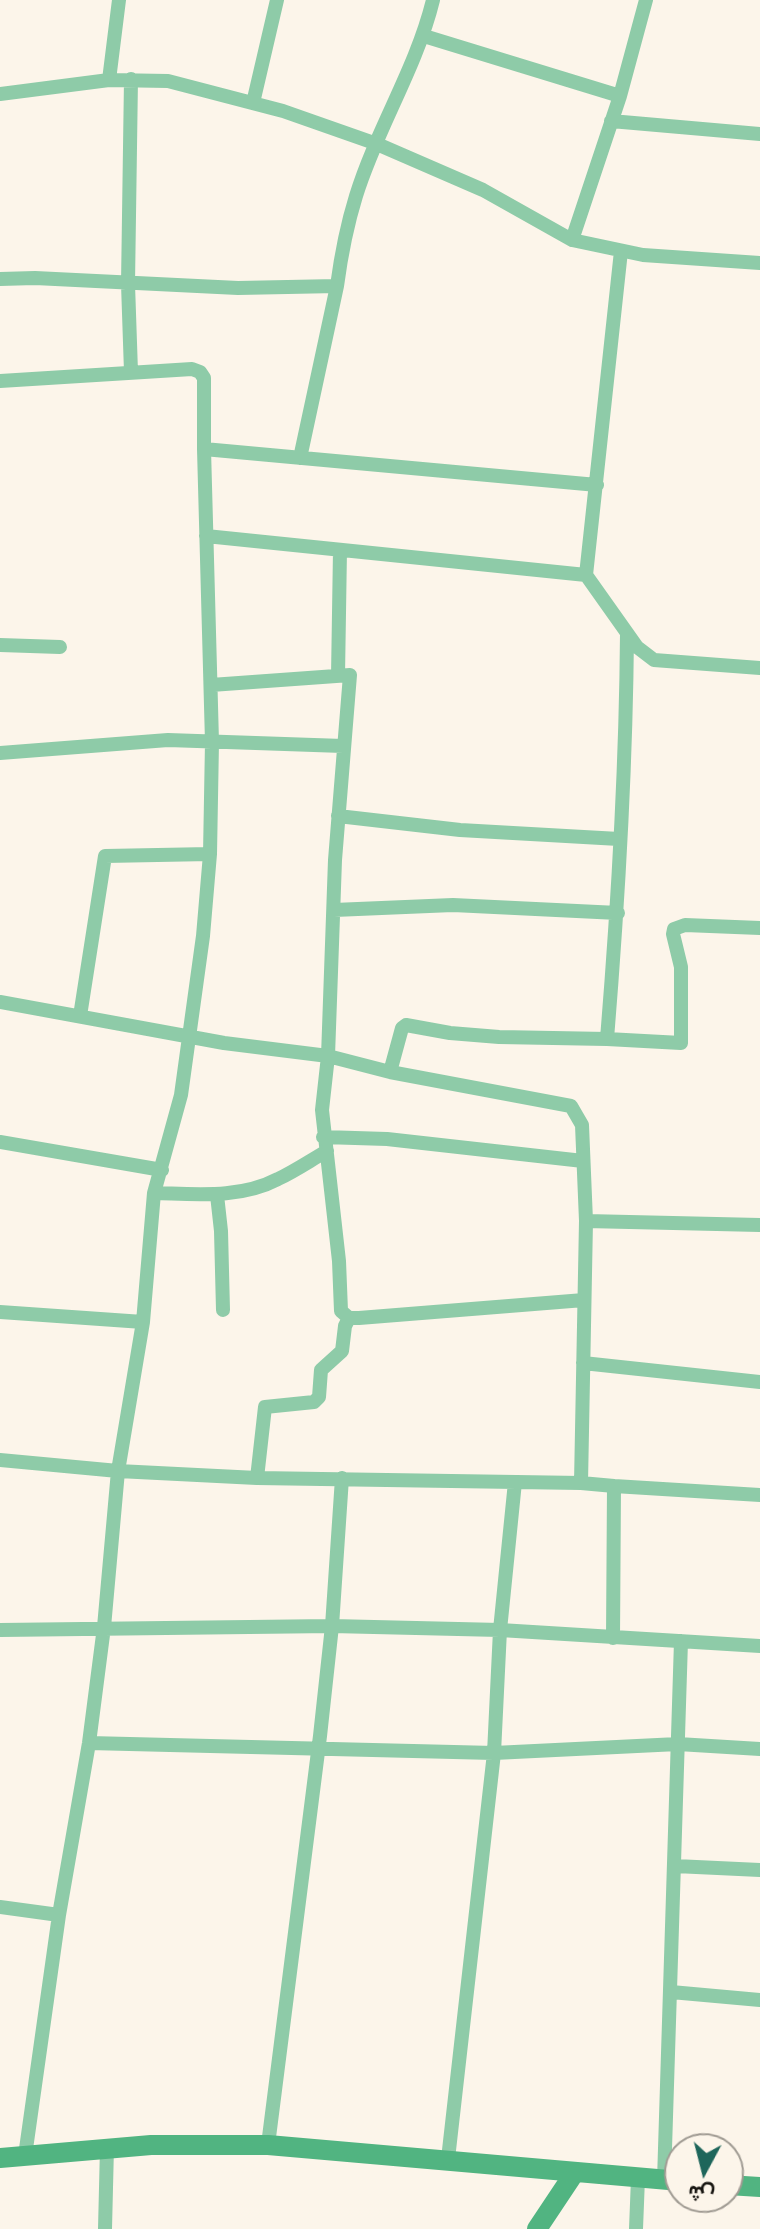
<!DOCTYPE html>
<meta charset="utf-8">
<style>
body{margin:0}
#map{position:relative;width:760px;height:2229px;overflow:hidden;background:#fcf5ea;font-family:Lora,Vazirmatn,serif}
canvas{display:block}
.north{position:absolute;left:664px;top:2133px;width:80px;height:80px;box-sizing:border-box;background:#fcf5ea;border:2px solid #a09b93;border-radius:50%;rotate:187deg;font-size:22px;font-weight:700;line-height:32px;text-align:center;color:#171511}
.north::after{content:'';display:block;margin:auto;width:28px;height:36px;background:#1e665b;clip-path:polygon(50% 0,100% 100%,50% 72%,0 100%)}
</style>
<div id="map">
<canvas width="760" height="2229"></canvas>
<div class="north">ش</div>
</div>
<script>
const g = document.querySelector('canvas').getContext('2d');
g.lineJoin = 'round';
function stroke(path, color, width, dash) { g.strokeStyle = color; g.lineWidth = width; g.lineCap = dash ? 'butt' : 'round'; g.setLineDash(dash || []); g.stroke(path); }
stroke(new Path2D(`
 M424 36 620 96
 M131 79 128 284 131 372
 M109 80 119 0
 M0 94 109 80 168 81 283 111 377 144 483 190 572 240 643 255 760 263
 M253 103 277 0
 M611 121 760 134
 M572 240 620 96 646 0
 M621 251 586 575 637 647 654 660 760 668
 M0 279 35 278 238 288 337 286C341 256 347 225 356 196 377 128 416 69 433 0
 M0 381 192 369 200 372 204 378V449L212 742 210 854 203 936 181 1095 154 1193 143 1322 118 1471 104 1627 89 1743 59 1915 25 2156
 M204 449 597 485
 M300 458 337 286
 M206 536 586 575
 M0 645 60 647
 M338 676 340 550
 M211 685 350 675 335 860 328 1056 322 1110 339 1261 341 1311 349 1318H359L584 1300
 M0 753 168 740 343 746
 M338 816 460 830 619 839
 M334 910 453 905 618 913
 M0 1002 224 1043 328 1056 390 1072 571 1106 582 1125 586 1221 581 1483
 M80 1016 105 856 210 854
 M607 1039 681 1043V967L673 934 674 929 685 925 760 928
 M390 1072 402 1028 406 1025 450 1033 499 1037 607 1039C618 904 626 769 627 634
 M323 1137 387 1139 583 1161
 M0 1142 162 1170
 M154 1193C196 1194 240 1199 278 1179 295 1171 311 1160 327 1151
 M217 1195 221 1231 223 1310
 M586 1221 760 1225
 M0 1312 143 1322
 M583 1363 760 1382
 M0 1460 118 1471 257 1478 581 1483 614 1486 613 1638
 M257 1478 265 1407 314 1402 319 1397 321 1370 342 1351 345 1326 349 1318
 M614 1486 760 1495
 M0 1630 332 1626 500 1630 760 1646
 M89 1743 494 1753 678 1744 760 1749
 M675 1866 760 1870
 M0 1907 59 1915
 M671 1992 760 2000
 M268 2145 320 1736 332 1626 342 1478
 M448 2159 494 1753 500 1630 515 1482
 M664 2180 681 1641
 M105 2229 107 2147
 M636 2229 638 2178`), '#8ecba8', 14);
stroke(new Path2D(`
 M0 2158 151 2145H268L680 2181
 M728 2185 760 2187
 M537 2229 575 2172`), '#51b481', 20);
</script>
